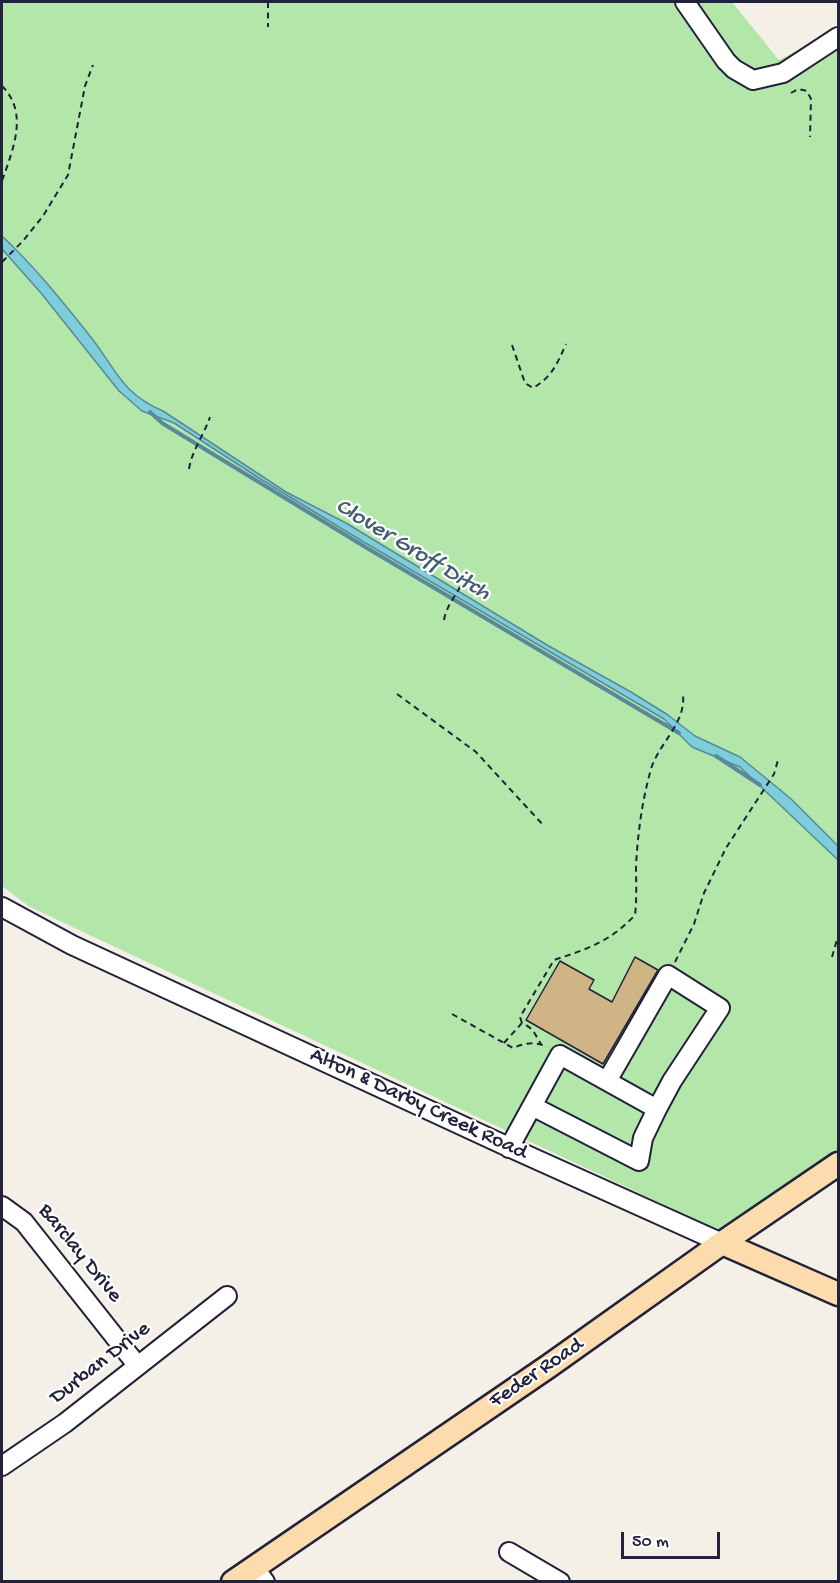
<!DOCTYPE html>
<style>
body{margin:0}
#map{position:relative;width:840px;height:1583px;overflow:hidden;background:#f5f0e7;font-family:"Gochi Hand",sans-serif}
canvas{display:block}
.frame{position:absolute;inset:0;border:3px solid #22223b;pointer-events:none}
.scale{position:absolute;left:621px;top:1532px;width:99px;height:27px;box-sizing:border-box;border:3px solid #22223b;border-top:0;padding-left:8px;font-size:18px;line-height:21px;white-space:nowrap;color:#22223b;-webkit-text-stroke:4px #fff;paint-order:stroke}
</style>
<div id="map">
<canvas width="840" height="1583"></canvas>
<div class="frame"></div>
<div class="scale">50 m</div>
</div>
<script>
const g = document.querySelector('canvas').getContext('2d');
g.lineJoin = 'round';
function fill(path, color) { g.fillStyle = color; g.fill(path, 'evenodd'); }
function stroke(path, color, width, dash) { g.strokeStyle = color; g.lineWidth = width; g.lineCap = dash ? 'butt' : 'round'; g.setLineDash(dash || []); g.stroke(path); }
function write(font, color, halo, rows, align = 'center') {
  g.font = font + ' "Gochi Hand",sans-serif'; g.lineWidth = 4.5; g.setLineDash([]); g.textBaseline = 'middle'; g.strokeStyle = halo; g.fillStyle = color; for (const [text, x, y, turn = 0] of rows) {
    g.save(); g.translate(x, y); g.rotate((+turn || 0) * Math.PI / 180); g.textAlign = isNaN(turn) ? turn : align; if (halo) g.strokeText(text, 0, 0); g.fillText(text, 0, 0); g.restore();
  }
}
fill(new Path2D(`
 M2 2H732L779 60 838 29V1151L720 1231 30 907 2 886Z`), '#b2e7a9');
const water = new Path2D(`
 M2 236C35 267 62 301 90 336 116 369 121 393 163 411L286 492 346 523 547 645 631 692 668 715 695 736 740 757 790 798 838 846V860L740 767 692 747 664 719 362 541 262 480 174 423 142 411 119 391 41 293 2 249Z`);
fill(water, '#7ecddb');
stroke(water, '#59899b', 1.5);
stroke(new Path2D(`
 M150 412 162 423 367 548 679 733
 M716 756 760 785`), '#59899b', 4);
const building = new Path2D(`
 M635 957 658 970 603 1064 526 1020 560 961 594 980 589 989 612 1002Z`);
fill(building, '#cfb485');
stroke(building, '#22223b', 1.5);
const minor = new Path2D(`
 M685 2 726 61 734 69 753 80 783 73 838 37
 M2 907 72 945 502 1144 722 1243
 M607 1081 668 975 720 1008 672 1081 657 1109
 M509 1148 560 1055 657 1109 643 1138 639 1161 532 1106
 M2 1206 24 1222 137 1365
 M2 1466 65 1423 227 1296
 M509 1552 560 1582
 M254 1567 265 1582`);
const major = new Path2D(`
 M722 1243 838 1294
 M233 1582 549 1366 722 1243 838 1164`);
stroke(minor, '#22223b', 22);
stroke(major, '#22223b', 27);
stroke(new Path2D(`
 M268 2V27
 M2 86C29 113 13 149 2 181
 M791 93 798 89 807 91 811 99 810 137
 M2 262 23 241 43 216 68 175 85 86 93 65
 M512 345 525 383 533 388C552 377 557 364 566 344
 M189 469C192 450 204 435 210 417
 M444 620C447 602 462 590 466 572
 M397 694 476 752 544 826
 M832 957 838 936
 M675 962 694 924 704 893 726 848 774 774 778 760
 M452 1014 513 1048C524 1043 536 1041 547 1047
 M522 1023 520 1017 554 960C587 949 610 942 635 915 637 899 636 882 636 865 638 832 642 801 651 769 659 743 686 723 683 695
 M504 1043 522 1023C534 1028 535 1035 541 1044`), '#22223b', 2, [6, 4.5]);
stroke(minor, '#fff', 18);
stroke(major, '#fcdcac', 22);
write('22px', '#22223b', '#fff', [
 ["Alton & Darby Creek Road",418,1105,25],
 ["Barclay Drive",79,1254,51],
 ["Durban Drive",101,1364,-38],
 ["Feder Road",537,1374,-34]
]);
write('italic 24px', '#425e73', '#fff', [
 ["Clover Groff Ditch",412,551,31]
]);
</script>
